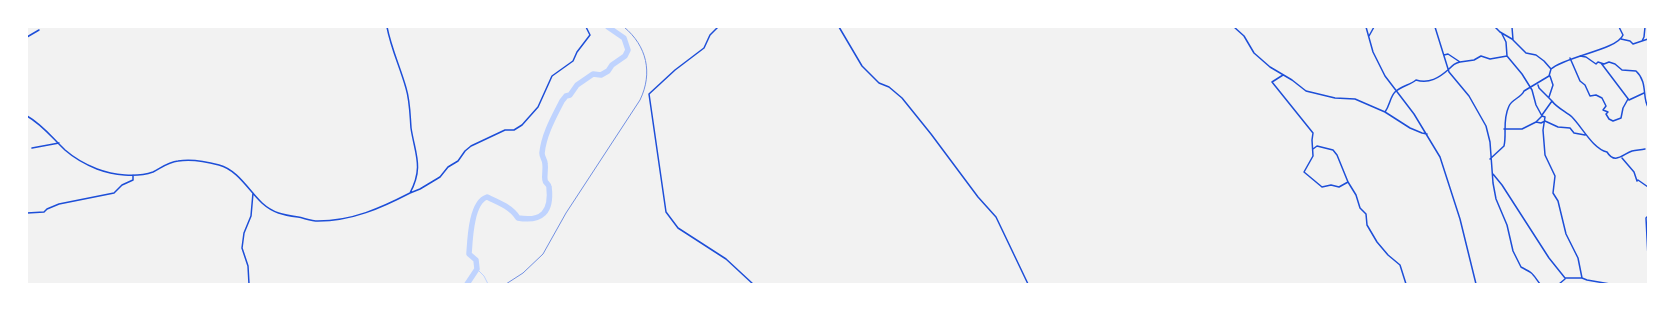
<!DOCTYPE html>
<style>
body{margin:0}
#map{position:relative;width:1675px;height:311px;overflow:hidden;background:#f2f2f2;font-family:Montserrat,sans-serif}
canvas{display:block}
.frame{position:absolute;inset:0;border:28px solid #fff;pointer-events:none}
</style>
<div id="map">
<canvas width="1675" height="311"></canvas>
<div class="frame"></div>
</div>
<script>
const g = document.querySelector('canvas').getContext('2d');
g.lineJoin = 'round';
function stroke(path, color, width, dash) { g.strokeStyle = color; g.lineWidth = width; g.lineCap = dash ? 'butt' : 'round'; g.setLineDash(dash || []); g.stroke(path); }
stroke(new Path2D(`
 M477 269 484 276 488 284`), '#bfd3fe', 1);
stroke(new Path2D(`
 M467 284 477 269 476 260 469 254C470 240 471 202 487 197 498 202 511 207 518 218 542 222 552 212 549 187 549 184 545 183 545 180 544 175 546 169 545 164 545 159 542 158 542 153 544 134 554 117 562 101L566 96 570 95 577 85 593 74 601 75 608 71 612 65 625 56 628 50 624 38 608 27`), '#bfd3fe', 5.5);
stroke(new Path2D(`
 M718 27 710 35 704 48 675 70 649 94 666 212 678 228 726 259 753 284
 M839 27 862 66 879 83 889 87 902 98 931 134 978 197 996 217 1028 284
 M1234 27 1244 36 1254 53 1270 67 1292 80 1306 91 1335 98 1355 99 1385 112 1410 128 1422 133 1427 134
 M1366 27 1373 52 1385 76 1414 114 1440 157 1460 219 1476 284
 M1435 27 1449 72 1469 96 1486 126 1490 142 1493 183 1496 199 1507 225 1513 251 1521 267C1534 274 1531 272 1540 284
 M1495 27 1500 32 1512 39 1526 53 1536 55 1544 61 1551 69
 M1512 27 1513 40
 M1369 36 1374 27
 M27 37 39 30
 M1621 39 1630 41 1633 44 1648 39
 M1642 41 1644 37 1645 27
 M1444 55 1448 54 1460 62 1474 60 1481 56 1490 59 1507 56 1506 42 1502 34
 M1507 56 1522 74 1532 90 1536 105 1542 116
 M1580 56 1586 57 1596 64 1598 62 1604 64 1609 62 1615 64 1622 70 1636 71C1648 82 1642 97 1648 107
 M1570 58 1580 81 1585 85 1590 96 1596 95 1602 98 1606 106 1603 110 1608 112 1606 114 1609 119 1613 121 1621 118 1623 108 1628 99
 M1601 63 1629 100 1644 93
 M1283 75 1272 82 1313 133 1312 140 1313 156 1304 172 1322 187 1331 185 1339 187 1348 182
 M1538 85 1539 88 1552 101 1542 115
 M1549 97 1553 85 1550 76
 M1552 101C1556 107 1566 112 1572 117 1582 127 1593 149 1607 152 1615 165 1623 154 1632 151 1637 150 1641 150 1645 149
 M1385 112C1390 105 1390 97 1395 92 1401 86 1410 85 1416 80 1429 84 1439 78 1449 69 1453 65 1455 63 1460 62
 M27 116C43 125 53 139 65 150 73 157 87 165 97 169 113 175 136 178 153 172 161 168 168 162 178 161 190 159 208 162 219 165 238 170 249 191 262 203 273 213 283 215 298 217 304 218 311 221 318 221 352 221 381 208 410 193 424 167 415 154 411 128 410 115 410 101 406 88 400 67 391 48 387 27
 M1536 122 1542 116 1545 117 1543 130 1545 155 1555 176 1553 193 1558 201 1566 234 1578 258 1582 278
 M1504 129H1522L1536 122 1541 123 1545 121 1558 127 1570 128 1574 133 1585 135
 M32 148 59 143
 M1313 149 1317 146 1333 150 1337 155 1348 182 1356 195 1360 208 1366 214 1367 225 1377 242 1388 255 1400 265 1406 284
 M1622 158 1634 172 1637 181 1638 180 1648 187
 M1490 159 1504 146C1507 133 1502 121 1509 106 1512 99 1521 98 1524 91L1549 76 1551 69C1566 56 1617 50 1623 35L1619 27
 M1493 174 1502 185 1549 258 1565 278H1582L1587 280 1610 284
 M410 193 420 189 440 177 448 167 458 161 465 151 471 146 505 130H514L522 125 538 107 552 76 573 61 577 52 590 35 586 27
 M27 213 44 212 47 209 59 204 114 193 122 185 133 180V175
 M1648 216 1646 218 1648 257
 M249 284 248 266 242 248 244 233 251 216 253 193
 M1559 284 1565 279`), '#1d4ed8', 1.5);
stroke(new Path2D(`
 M506 284 523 273 543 254 566 213 640 100C653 73 647 46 624 27`), '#7290e2', 1);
</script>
